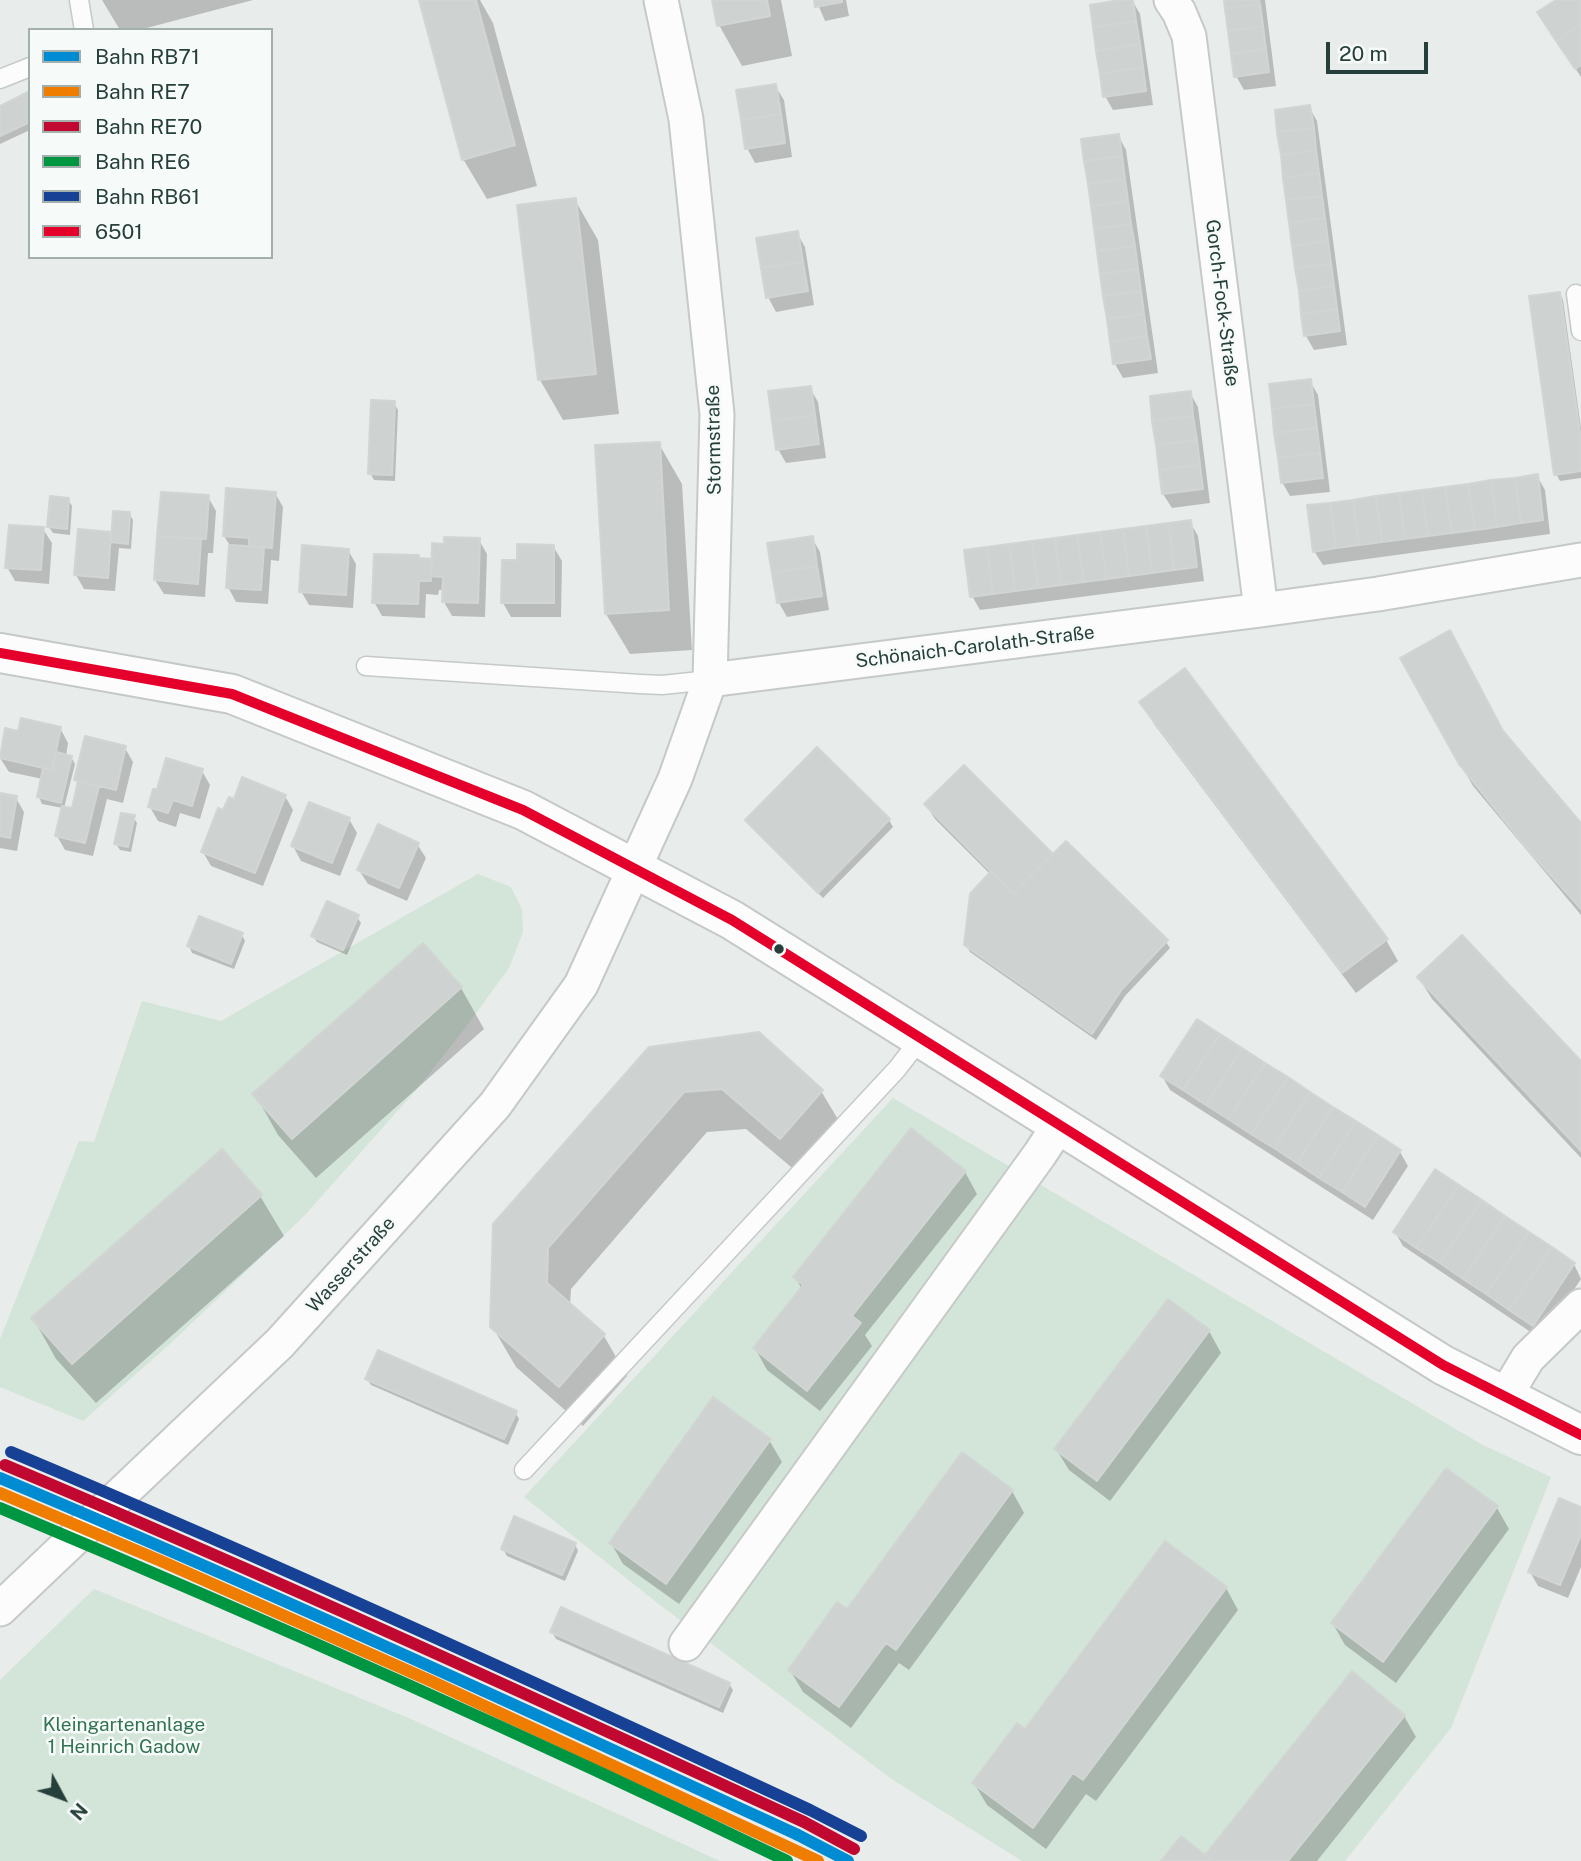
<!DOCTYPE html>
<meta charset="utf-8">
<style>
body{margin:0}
#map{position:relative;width:1581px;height:1861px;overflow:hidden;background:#e8ecea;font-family:"Public Sans",sans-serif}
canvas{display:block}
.legend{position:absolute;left:28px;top:28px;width:245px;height:231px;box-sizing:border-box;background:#f6faf9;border:2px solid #a3afad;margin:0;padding:9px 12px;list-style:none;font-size:21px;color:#263f3a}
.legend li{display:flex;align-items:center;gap:14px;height:35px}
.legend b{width:35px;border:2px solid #a3afad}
.north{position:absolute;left:28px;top:1763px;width:70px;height:70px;-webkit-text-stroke:5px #f6faf9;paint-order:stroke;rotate:131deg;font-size:19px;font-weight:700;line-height:28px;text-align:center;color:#263f3a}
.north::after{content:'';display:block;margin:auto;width:24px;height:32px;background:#263f3a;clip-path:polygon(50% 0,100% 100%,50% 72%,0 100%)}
.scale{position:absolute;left:1326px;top:42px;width:102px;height:32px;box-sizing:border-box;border:4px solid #263f3a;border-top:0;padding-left:9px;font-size:21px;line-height:24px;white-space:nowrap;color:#263f3a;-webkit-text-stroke:5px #f6faf9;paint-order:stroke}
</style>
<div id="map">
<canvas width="1581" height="1861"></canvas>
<ul class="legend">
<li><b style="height:9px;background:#008bd2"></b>Bahn RB71</li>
<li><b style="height:9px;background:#ef7d00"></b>Bahn RE7</li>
<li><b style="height:9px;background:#c10831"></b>Bahn RE70</li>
<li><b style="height:9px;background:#009641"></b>Bahn RE6</li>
<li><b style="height:9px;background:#164194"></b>Bahn RB61</li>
<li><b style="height:9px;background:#e4002b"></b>6501</li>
</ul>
<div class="north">N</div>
<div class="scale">20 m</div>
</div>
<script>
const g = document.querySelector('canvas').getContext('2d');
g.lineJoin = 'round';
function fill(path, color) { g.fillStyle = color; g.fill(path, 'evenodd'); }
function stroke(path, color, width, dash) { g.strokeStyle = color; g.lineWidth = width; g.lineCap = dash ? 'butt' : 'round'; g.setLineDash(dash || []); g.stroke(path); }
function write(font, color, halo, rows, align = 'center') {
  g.font = font + ' "Public Sans",sans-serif'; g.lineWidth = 5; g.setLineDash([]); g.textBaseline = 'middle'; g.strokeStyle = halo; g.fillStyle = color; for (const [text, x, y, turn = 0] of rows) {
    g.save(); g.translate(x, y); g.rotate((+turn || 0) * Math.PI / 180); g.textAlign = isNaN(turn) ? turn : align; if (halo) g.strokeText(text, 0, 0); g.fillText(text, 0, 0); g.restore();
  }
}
fill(new Path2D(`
 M478 874 511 887 522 910 523 932 509 968 466 1027 418 1088 304 1216 172 1342 83 1421 0 1387V1339L79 1141 94 1142 142 1001 221 1021Z
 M893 1098 1481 1444 1551 1477 1451 1728 1345 1861H1022L893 1780 660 1605 524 1497Z
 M94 1589 411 1719 720 1861H0V1680Z`), '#d3e4d9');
fill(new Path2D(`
 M102 0H253L139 30H120Z
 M420 0H480L493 23 537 186 487 199 463 159Z
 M714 0H781L792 56 742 66 719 25Z
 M816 0H846L849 16 825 21Z
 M1132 0 1140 14 1153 105 1113 110 1105 96Z
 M1226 0H1265L1276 86 1244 90 1236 76Z
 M1559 0H1581V77L1548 27Z
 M775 86 784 100 792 157 755 163 747 148Z
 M30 93V130L0 144V108Z
 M1309 107 1317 121 1347 345 1314 350 1306 336 1277 111Z
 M1118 135 1126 150 1158 373 1123 378 1115 364 1083 140Z
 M575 200 598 240 619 414 563 420 540 380 519 207Z
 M797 233 805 247 814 305 776 312 768 297Z
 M1560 294 1563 300 1581 428V478L1560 481 1556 474Z
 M1310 381 1318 395 1330 492 1290 496 1282 482Z
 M810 388 818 402 826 458 786 463 778 449Z
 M1190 393 1198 407 1210 503 1172 508 1163 494Z
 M394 403 398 410 395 481 374 480 370 473Z
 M659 444 682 484 692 650 630 654 606 614Z
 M1537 476 1545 490 1550 534 1323 565 1314 551Z
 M162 493 208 497 216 511 213 553H208L205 597 164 594 155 580Z
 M275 493 283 507 279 561 271 560 268 604 236 602 228 587 231 547 224 536Z
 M68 499 72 506 70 535 53 533 49 527Z
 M129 513 133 520 131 549 119 548 115 591 84 589 76 575 79 531 113 534Z
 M1190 522 1198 536 1204 581 980 610 972 596Z
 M43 529 52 543 49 584 15 581 7 567Z
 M812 538 820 552 829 610 787 617 779 603 769 544Z
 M479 540 487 554 485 617 452 616 444 602V590H439L438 595 426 594 425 618 382 616 374 602 420 560H433L446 546Z
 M553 546 562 561 561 617H511L503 603 519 562Z
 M348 550 356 564 353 608 309 605 301 591Z
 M1402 659 1581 823V915L1473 786Z
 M1142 703 1386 940 1398 961 1356 993 1154 724Z
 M60 728 68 743 66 756 71 757 75 764 64 808 73 810 79 785 76 780 125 748 133 762 123 803 107 799 93 856 65 850 57 836 63 808 42 804 39 797 43 779 9 772 0 758 19 733Z
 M817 750 889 820 893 827 823 898 751 827 747 821Z
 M964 767 1053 857 1166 942 1170 948 1125 996 1096 1040 970 952 966 945 991 875 935 819 926 805Z
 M202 771 210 785 200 819 180 813 176 827 158 821 150 807Z
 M0 795 16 798 24 812 17 851 0 848Z
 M285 796 293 810 263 886 211 866 203 852 224 812 235 801Z
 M133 817 137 823 131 852 120 850 116 844Z
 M349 819 357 833 340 876 301 861 293 846Z
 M417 844 426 858 407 901 368 884 359 870Z
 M357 917 361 923 347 955 317 942 313 936Z
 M242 935 245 941 234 969 192 953 189 946Z
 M423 945 461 988 484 1029 316 1178 278 1135 255 1094Z
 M1419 978 1581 1064V1158L1432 999Z
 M650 1049 821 1091 845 1131 804 1178 746 1129 707 1132 571 1289 570 1306 604 1336 627 1376 583 1426 516 1367 492 1326Z
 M1162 1076 1400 1152 1408 1166 1373 1220 1170 1090Z
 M965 1172 977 1194 865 1335 872 1346 820 1411 767 1370 755 1348 802 1289 795 1277Z
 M260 1196 284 1236 96 1403 56 1359 33 1318Z
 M1395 1232 1574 1264 1581 1279 1541 1339 1403 1246Z
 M1168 1301 1209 1331 1221 1353 1110 1501 1069 1470 1056 1449Z
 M367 1379 515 1412 519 1419 508 1445 371 1385Z
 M769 1440 782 1462 679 1604 623 1564 611 1543Z
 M1012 1491 1024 1513 909 1670 899 1663 851 1728 803 1692 790 1670Z
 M1497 1508 1509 1529 1396 1683 1345 1645 1333 1624Z
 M1581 1509V1567L1568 1598 1538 1586 1530 1572Z
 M575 1544 578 1551 565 1581 507 1556 503 1549Z
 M1226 1588 1238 1610 1096 1801 1086 1794 1046 1849 987 1805 974 1783 1025 1731Z
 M552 1632 729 1684 733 1690 723 1713 556 1639Z
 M1404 1716 1416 1737 1317 1861H1163L1206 1858Z`), '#0003');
const building = new Path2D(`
 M419 0H476L515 145 462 160Z
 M712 0H767L770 16 717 26Z
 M814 0H842V2L815 7Z
 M1119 0H1133L1136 21 1093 27 1090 5Z
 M1224 0H1259L1260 4 1225 9Z
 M1556 0H1581V24L1556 41 1537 12Z
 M1260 4 1263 26 1228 31 1225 9Z
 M1136 21 1140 44 1096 51 1093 27Z
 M1581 24V65L1575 69 1556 41Z
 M1263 26 1266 49 1231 54 1228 31Z
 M1140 44 1143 67 1100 74 1096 51Z
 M1266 49 1269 72 1234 77 1231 54Z
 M1143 67 1146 91 1103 97 1100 74Z
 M776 84 781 114 741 120 736 90Z
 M30 91V122L0 136V106Z
 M1310 105 1314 128 1277 132 1275 110Z
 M781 114 785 143 745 149 741 120Z
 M1314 128 1316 150 1281 155 1277 132Z
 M1119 134 1122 156 1084 161 1081 139Z
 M1316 150 1319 173 1283 178 1281 155Z
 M1122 156 1125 179 1088 184 1084 161Z
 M1319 173 1322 196 1286 200 1283 178Z
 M1125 179 1128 201 1091 206 1088 184Z
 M1322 196 1325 218 1289 223 1286 200Z
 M576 198 596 374 538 380 517 205Z
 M1128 201 1131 224 1094 229 1091 206Z
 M1325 218 1328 241 1292 246 1289 223Z
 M1131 224 1135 246 1097 251 1094 229Z
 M798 231 803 262 761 268 756 238Z
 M1328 241 1331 264 1295 268 1292 246Z
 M1135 246 1138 269 1100 274 1097 251Z
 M803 262 808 291 766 298 761 268Z
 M1331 264 1334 286 1299 291 1295 268Z
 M1138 269 1141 291 1103 296 1100 274Z
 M1334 286 1337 309 1301 314 1299 291Z
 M1141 291 1144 314 1107 319 1103 296Z
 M1560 292 1581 440V471L1554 475 1529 296Z
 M1337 309 1340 331 1304 336 1301 314Z
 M1144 314 1147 336 1110 342 1107 319Z
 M1147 336 1151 359 1113 364 1110 342Z
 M1311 379 1314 404 1272 409 1269 384Z
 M811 386 815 415 772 421 768 391Z
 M1191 391 1193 416 1152 421 1150 396Z
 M371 400 395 401 392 475 368 474Z
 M1314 404 1317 428 1274 433 1272 409Z
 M815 415 819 444 776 450 772 421Z
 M1193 416 1197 440 1156 445 1152 421Z
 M1317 428 1320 453 1278 458 1274 433Z
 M1197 440 1200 465 1159 470 1156 445Z
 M660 442 669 610 605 614 595 445Z
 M1320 453 1323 478 1281 483 1278 458Z
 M1200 465 1203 489 1162 494 1159 470Z
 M1538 474 1543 520 1521 523 1515 478Z
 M1515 478 1521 523 1497 527 1491 480Z
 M1491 480 1497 527 1475 530 1468 484Z
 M1468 484 1475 530 1452 533 1445 487Z
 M1445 487 1452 533 1428 536 1422 490Z
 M226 488 276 492 272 548 249 546V538L223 536Z
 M1422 490 1428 536 1405 539 1399 493Z
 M161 492 209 495 206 539 157 536Z
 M1399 493 1405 539 1382 542 1376 496Z
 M50 496 69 498 67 529 47 527Z
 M1376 496 1382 542 1359 545 1353 500Z
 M1353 500 1359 545 1336 548 1330 503Z
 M1330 503 1336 548 1313 552 1307 505Z
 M113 511 130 512 128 544 111 542Z
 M1191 520 1197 567 1174 570 1169 523Z
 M1169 523 1174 570 1152 573 1146 526Z
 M9 525 44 527 41 570 5 568Z
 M1146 526 1152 573 1129 576 1123 529Z
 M78 529 111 532 108 578 74 575Z
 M1123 529 1129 576 1107 579 1100 532Z
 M1100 532 1107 579 1084 582 1077 535Z
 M1077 535 1084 582 1061 585 1055 538Z
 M157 536 201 539 198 584 154 580Z
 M813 536 817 566 772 573 767 543Z
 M444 537 480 538 478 603 442 602 443 577 431 576 432 543 444 544Z
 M1055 538 1061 585 1038 588 1032 541Z
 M1032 541 1038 588 1015 591 1009 544Z
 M517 544 554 545V603H501L502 560H517Z
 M1009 544 1015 591 993 594 987 547Z
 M229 545 264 547 261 590 226 588Z
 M302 545 349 549 346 595 299 592Z
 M987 547 993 594 970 597 964 550Z
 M374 554 419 555V558L432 559 431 581H419L418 604 372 603Z
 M817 566 822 596 777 603 772 573Z
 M1450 630 1503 731 1581 823V909L1529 851 1459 764 1400 658Z
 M1185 668 1388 939 1342 973 1139 702Z
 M21 718 61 727 52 770 0 758 5 728 18 731Z
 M85 736 126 746 116 790 74 780Z
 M817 747 890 819 818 893 745 820Z
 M56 752 72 756 61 803 37 797 43 768 52 770Z
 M166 758 203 769 192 806 173 800 168 813 148 807 153 789H157Z
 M964 765 1053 854 1013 894 924 804Z
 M242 777 286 795 255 873 201 852 218 808 223 810 229 797 234 799Z
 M78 781 99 786 85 843 55 836 62 806 72 808Z
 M0 793 17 796 10 838 0 836Z
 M309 802 350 818 332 863 291 846Z
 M121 813 135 815 128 847 114 844Z
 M378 824 419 843 399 888 357 870Z
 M1066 841 1168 940 1122 989 1092 1034 964 945 970 894 991 871 1013 894Z
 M327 901 359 915 343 950 311 936Z
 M199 916 243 933 231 964 187 946Z
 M1462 935 1581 1061V1151L1417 977Z
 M423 943 462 987 292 1139 252 1094Z
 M1197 1019 1220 1034 1183 1090 1160 1076Z
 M759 1032 823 1090 780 1139 722 1089 684 1092 548 1248 547 1283 605 1334 559 1387 490 1327 493 1224 649 1047Z
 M1220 1034 1242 1048 1206 1105 1183 1090Z
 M1242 1048 1265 1063 1228 1119 1206 1105Z
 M1265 1063 1288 1077 1251 1134 1228 1119Z
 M1288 1077 1310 1092 1274 1148 1251 1134Z
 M1310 1092 1333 1107 1297 1163 1274 1148Z
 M1333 1107 1356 1121 1319 1178 1297 1163Z
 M1356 1121 1378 1135 1342 1192 1319 1178Z
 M911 1128 966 1171 852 1316 861 1323 807 1391 753 1348 803 1285 793 1277Z
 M1378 1135 1401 1150 1365 1207 1342 1192Z
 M222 1149 262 1195 72 1364 31 1318Z
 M1435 1169 1459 1185 1416 1248 1393 1232Z
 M1459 1185 1482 1200 1440 1263 1416 1248Z
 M1482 1200 1505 1216 1463 1279 1440 1263Z
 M1505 1216 1529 1232 1486 1294 1463 1279Z
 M1529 1232 1552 1247 1509 1310 1486 1294Z
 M1552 1247 1575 1263 1533 1326 1509 1310Z
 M1168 1299 1210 1330 1097 1481 1054 1449Z
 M378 1350 517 1411 504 1439 365 1379Z
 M713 1397 771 1439 666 1584 609 1543Z
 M962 1452 1013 1490 896 1650 886 1643 839 1707 788 1670 837 1602 847 1609Z
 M1446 1468 1498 1506 1383 1662 1331 1623Z
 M1559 1498 1581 1507V1535L1560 1585 1528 1572Z
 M514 1516 576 1543 562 1575 501 1549Z
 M1165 1541 1227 1587 1083 1780 1073 1773 1033 1828 972 1783 1017 1723 1025 1729Z
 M561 1607 730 1683 719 1707 550 1632Z
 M1352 1671 1405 1715 1288 1861H1213L1205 1855Z
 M1181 1836 1205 1855 1213 1861H1161Z`);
fill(building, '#ced3d1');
stroke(building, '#d1d5d3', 2);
const lane = new Path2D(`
 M79 0 84 30
 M0 79 30 67
 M1576 294 1581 331
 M366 666 640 684 662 685 710 680
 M524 1470 897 1069 921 1038`);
const street = new Path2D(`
 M1171 0 1179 12 1189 36 1261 610
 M710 680 1261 610 1378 594 1581 560
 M1504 1398 1528 1358 1581 1306
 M0 1609 280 1343 495 1105 581 985 675 779 710 680 717 414 686 119 661 0
 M686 1644 1040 1154 1059 1125`);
const secondary = new Path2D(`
 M0 653 232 694 523 810 732 920 1443 1365 1581 1435`);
stroke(lane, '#c5c9c7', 21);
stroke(street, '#c5c9c7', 37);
stroke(secondary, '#c4c9c8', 42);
stroke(lane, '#fcfcfc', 18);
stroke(street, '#fcfcfc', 33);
stroke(secondary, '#fcfcfc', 38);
stroke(new Path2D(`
 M0 653 232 694 523 810 732 920 1443 1365 1581 1435`), '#e4002b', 10);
stroke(new Path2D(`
 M0 1478C269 1591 533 1713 798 1835L848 1861`), '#008bd2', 12);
stroke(new Path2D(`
 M0 1493 161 1561 431 1681 818 1861`), '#ef7d00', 12);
stroke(new Path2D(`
 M5 1465C274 1578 539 1700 804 1822L854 1849`), '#c10831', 12);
stroke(new Path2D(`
 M0 1508C265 1619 528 1736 787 1861`), '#009641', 12);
stroke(new Path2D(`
 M11 1452C280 1565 545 1687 810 1810L861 1836`), '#164194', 12);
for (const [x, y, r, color] of [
 [779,949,6,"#263f3a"]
]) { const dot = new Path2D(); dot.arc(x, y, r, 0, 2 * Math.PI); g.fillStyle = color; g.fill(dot); stroke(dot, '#f6faf9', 2.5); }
write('19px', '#263f3a', '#f6faf9', [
 ["Gorch-Fock-Straße",1222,303,83],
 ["Stormstraße",714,440,-91],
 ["Schönaich-Carolath-Straße",975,647,-7],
 ["Wasserstraße",351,1265,-48]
]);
write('19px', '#337352', '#f6faf9', [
 ["Kleingartenanlage",124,1725],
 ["1 Heinrich Gadow",124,1747]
]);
</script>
